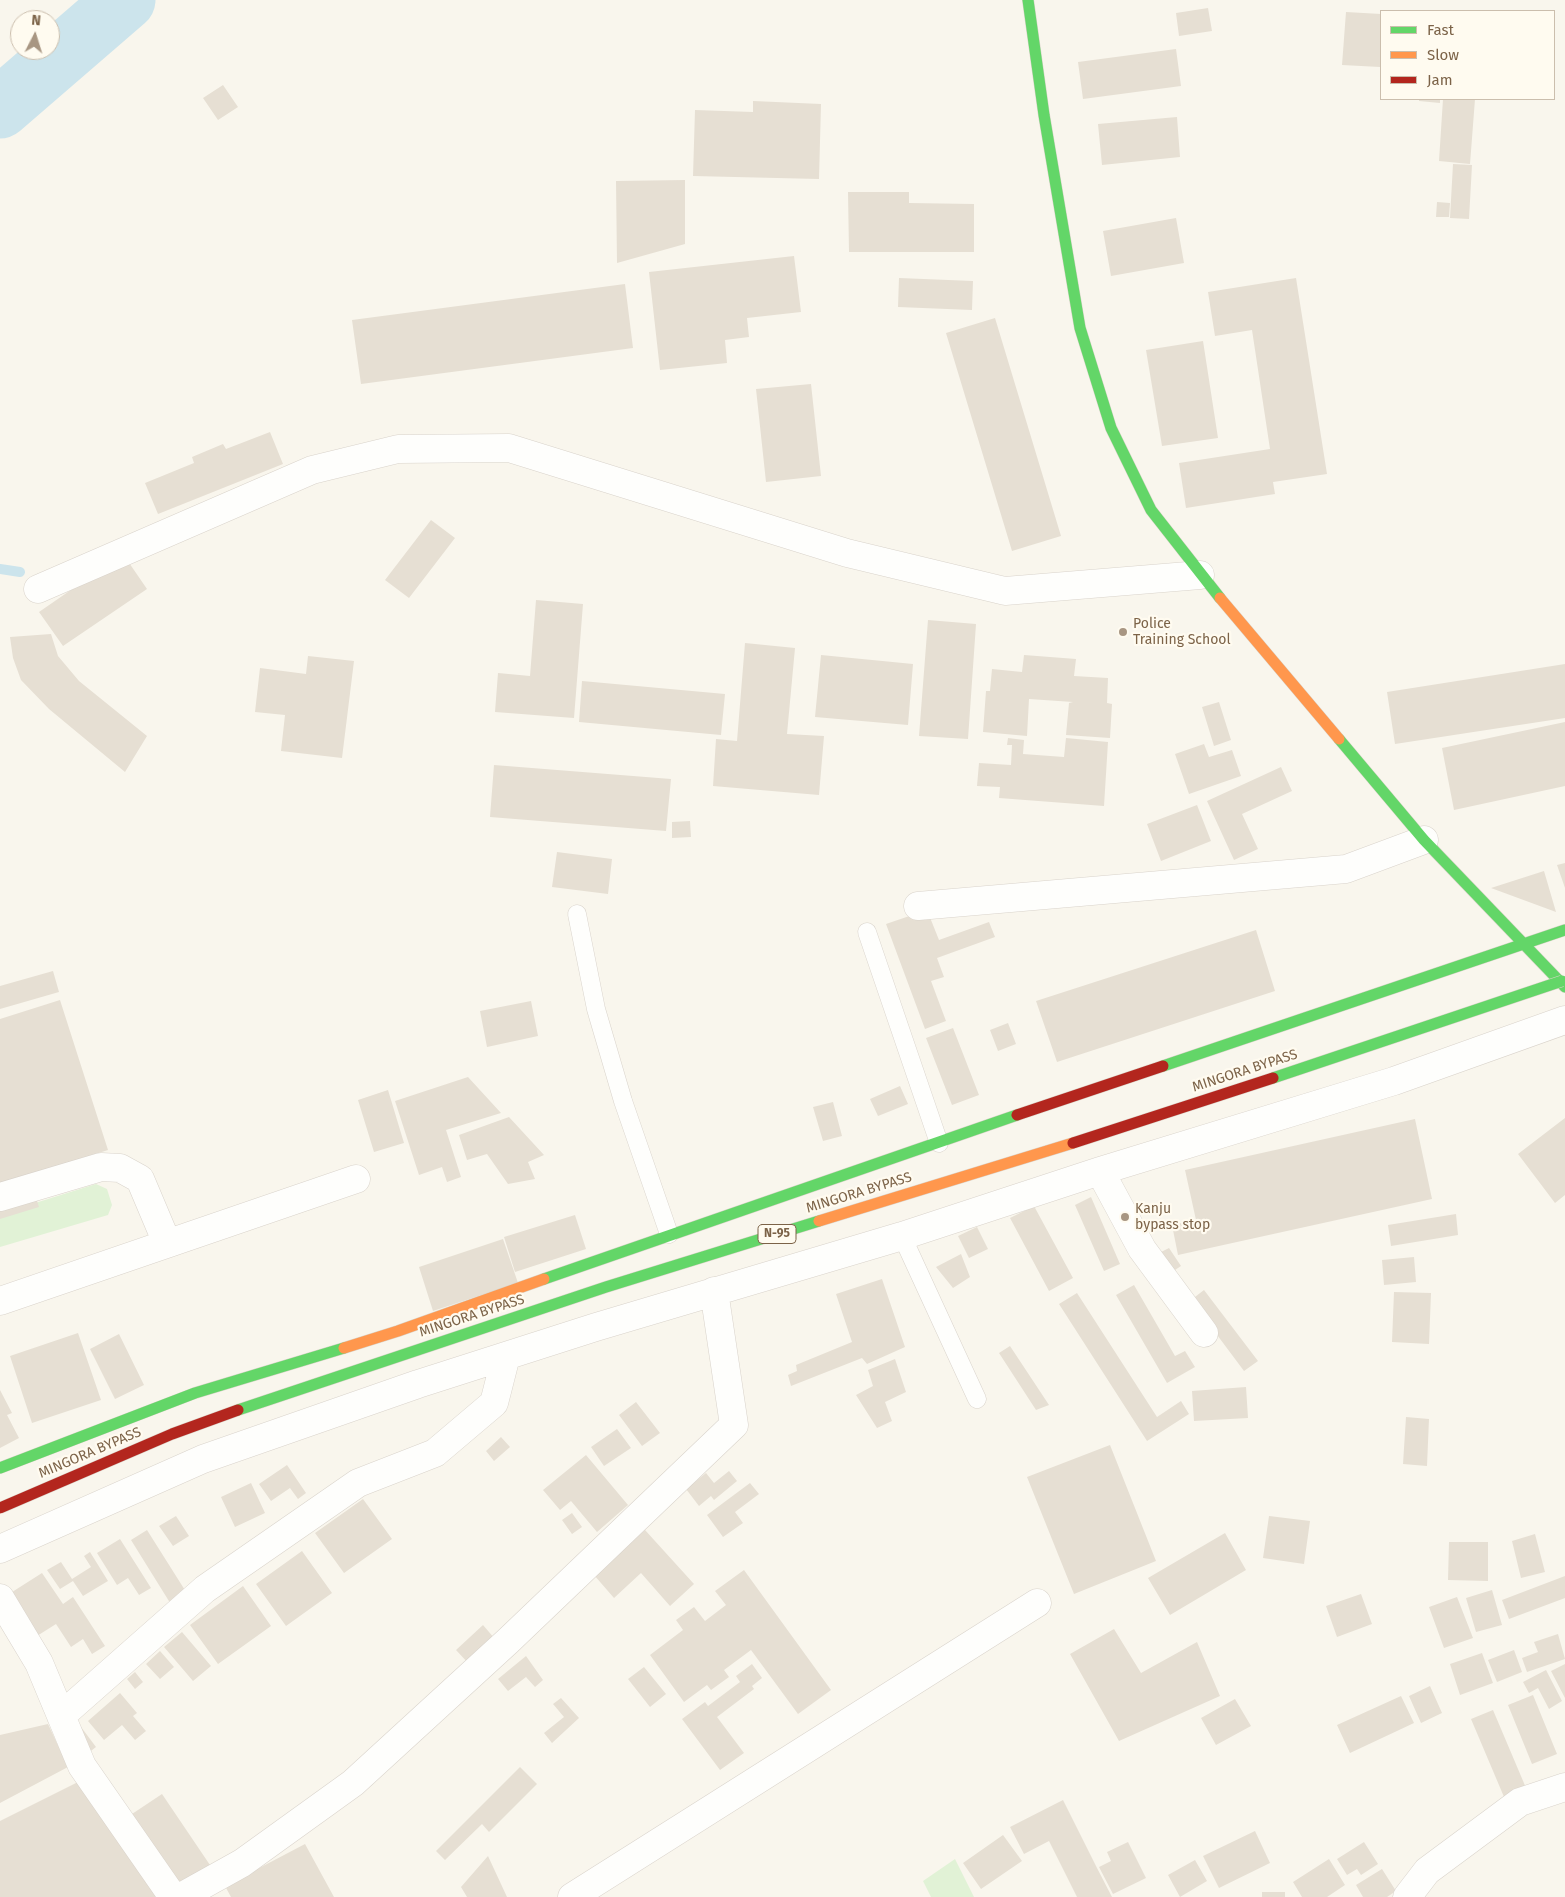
<!DOCTYPE html>
<style>
body{margin:0}
#map{position:relative;width:1565px;height:1897px;overflow:hidden;background:#f9f6ed;font-family:"Fira Sans",sans-serif}
canvas{display:block}
.legend{position:absolute;left:1380px;top:10px;width:175px;height:90px;box-sizing:border-box;background:#fffbf0;border:1px solid #cbbead;margin:0;padding:6px 9px;list-style:none;font-size:15px;color:#7c6348}
.legend li{display:flex;align-items:center;gap:10px;height:25px}
.legend b{width:25px;border:1px solid #cbbead}
.north{position:absolute;left:10px;top:10px;width:50px;height:50px;box-sizing:border-box;background:#fffbf0;border:1px solid #cbbead;border-radius:50%;rotate:5deg;font-size:14px;font-weight:700;line-height:20px;text-align:center;color:#7c6348}
.north::after{content:'';display:block;margin:auto;width:18px;height:22px;background:#a89682;clip-path:polygon(50% 0,100% 100%,50% 72%,0 100%)}
</style>
<div id="map">
<canvas width="1565" height="1897"></canvas>
<ul class="legend">
<li><b style="height:6px;background:#63d668"></b>Fast</li>
<li><b style="height:6px;background:#ff974d"></b>Slow</li>
<li><b style="height:6px;background:#b3261e"></b>Jam</li>
</ul>
<div class="north">N</div>
</div>
<script>
const g = document.querySelector('canvas').getContext('2d');
g.lineJoin = 'round';
function fill(path, color) { g.fillStyle = color; g.fill(path, 'evenodd'); }
function stroke(path, color, width, dash) { g.strokeStyle = color; g.lineWidth = width; g.lineCap = dash ? 'butt' : 'round'; g.setLineDash(dash || []); g.stroke(path); }
function write(font, color, halo, rows, align = 'center') {
  g.font = font + ' "Fira Sans",sans-serif'; g.lineWidth = 4.5; g.setLineDash([]); g.textBaseline = 'middle'; g.strokeStyle = halo; g.fillStyle = color; for (const [text, x, y, turn = 0] of rows) {
    g.save(); g.translate(x, y); g.rotate((+turn || 0) * Math.PI / 180); g.textAlign = isNaN(turn) ? turn : align; if (halo) g.strokeText(text, 0, 0); g.fillText(text, 0, 0); g.restore();
  }
}
fill(new Path2D(`
 M96 1184 107 1189 112 1205 108 1215 0 1247V1214Z
 M955 1859 974 1897H931L923 1881Z`), '#e1f2d6');
stroke(new Path2D(`
 M0 569 20 572`), '#cce4ec', 10);
stroke(new Path2D(`
 M0 108 125 0`), '#cce4ec', 61);
fill(new Path2D(`
 M1208 8 1212 31 1179 36 1176 13Z
 M1346 12 1381 14 1380 67 1342 65Z
 M1176 49 1181 86 1083 99 1078 62Z
 M223 85 238 107 218 120 203 98Z
 M1419 99H1440V103L1419 101Z
 M1443 99H1475L1470 164 1439 161Z
 M753 101 821 104 819 179 693 176 695 110 753 112Z
 M1177 117 1180 157 1102 165 1098 124Z
 M1453 164 1472 165 1469 219 1450 218Z
 M685 180V244L617 263 616 181Z
 M848 192H909V203L974 204V252H849Z
 M1437 202 1450 203 1449 217H1436Z
 M1176 218 1184 263 1111 276 1103 231Z
 M794 256 801 312 747 318 749 337 725 340 727 363 660 370 649 272Z
 M899 278 973 281 972 310 898 307Z
 M1296 278 1327 474 1273 482 1275 494 1186 508 1179 463 1270 449 1252 330 1215 336 1208 292Z
 M625 284 633 348 361 384 352 320Z
 M995 318 1061 536 1012 551 946 333Z
 M1203 341 1218 438 1162 446 1146 350Z
 M811 384 821 476 766 482 756 389Z
 M270 432 283 464 158 514 145 483 194 463 192 457 223 444 226 449Z
 M431 520 455 538 409 598 385 580Z
 M123 554 147 589 63 646 39 612Z
 M536 600 583 604 574 718 495 712 498 673 530 676Z
 M928 620 976 624 968 739 919 736Z
 M51 634 58 656 79 681 147 736 125 772 49 709 21 680 13 658 10 637Z
 M745 643 795 648 787 734 824 736 819 795 713 786 716 739 737 741Z
 M821 655 913 664 908 725 815 717Z
 M1024 655 1076 659 1074 676 1108 678 1107 703 1112 704 1110 738 1066 735 1069 703 1073 702 1029 699 1027 736 983 732 986 691H990L992 669 1022 672Z
 M308 656 354 661 342 758 281 751 285 715 255 712 260 668 306 674Z
 M1565 664V718L1395 744 1387 692Z
 M582 681 725 694 721 735 579 722Z
 M1219 702 1231 740 1214 746 1202 707Z
 M1565 722V786L1454 810 1442 748Z
 M1008 738 1024 740 1023 754 1064 757 1066 738 1108 742 1104 806 999 798 1000 787 977 786 979 763 1011 765 1012 745H1007Z
 M1204 744 1209 757 1232 750 1241 776 1189 794 1175 754Z
 M494 765 671 779 666 831 490 817Z
 M1281 767 1292 791 1242 814 1258 849 1234 860 1207 801Z
 M1197 805 1211 841 1161 861 1147 824Z
 M690 821 691 837 672 838V822Z
 M557 852 612 859 608 894 552 887Z
 M1565 863V888L1557 865Z
 M1544 871 1556 912 1491 888Z
 M927 910 939 940 989 922 995 937 937 958 944 977 931 981 946 1021 925 1029 886 924Z
 M1256 930 1275 991 1057 1062 1036 1001Z
 M53 971 59 992 0 1009V986Z
 M60 1000 108 1150 29 1175 39 1207 0 1219V1019Z
 M531 1001 538 1036 487 1047 480 1011Z
 M1008 1023 1016 1044 998 1051 990 1030Z
 M953 1028 979 1095 952 1105 926 1038Z
 M468 1077 501 1113 446 1130 461 1177 447 1182 442 1167 419 1175 395 1101Z
 M900 1086 908 1104 878 1116 870 1099Z
 M388 1090 404 1143 374 1152 358 1100Z
 M833 1102 842 1136 823 1141 813 1107Z
 M509 1117 544 1155 528 1162 535 1179 508 1184 487 1154 467 1160 459 1135Z
 M1565 1118V1195L1555 1203 1518 1154Z
 M1415 1119 1432 1199 1178 1255 1172 1225 1196 1220 1185 1170Z
 M1091 1197 1120 1264 1104 1271 1075 1205Z
 M1034 1206 1073 1278 1049 1291 1010 1218Z
 M1456 1214 1458 1235 1391 1246 1388 1225Z
 M575 1215 586 1249 515 1272 504 1237Z
 M977 1227 988 1249 969 1258 958 1236Z
 M503 1239 518 1283 433 1311 419 1267Z
 M1169 1248 1181 1266 1169 1274 1157 1254Z
 M961 1254 970 1277 953 1288 936 1267Z
 M1414 1257 1416 1282 1384 1285 1382 1260Z
 M882 1279 905 1347 867 1364 862 1358 791 1386 788 1375 797 1371 796 1365 852 1342 836 1294Z
 M1134 1285 1175 1356 1185 1351 1195 1367 1167 1383 1116 1295Z
 M1204 1290 1258 1361 1244 1371 1191 1300Z
 M1394 1292 1431 1293 1429 1344 1392 1342Z
 M1077 1293 1157 1417 1181 1401 1189 1414 1147 1441 1059 1304Z
 M78 1333 101 1400 32 1423 10 1356Z
 M119 1334 144 1385 115 1399 90 1349Z
 M1010 1346 1049 1405 1036 1410 999 1353Z
 M895 1359 906 1392 885 1402 892 1421 877 1428 856 1395 873 1386 868 1370Z
 M1246 1387 1248 1418 1194 1421 1192 1391Z
 M0 1390 12 1413 7 1415 19 1438 0 1448Z
 M636 1402 660 1433 642 1446 619 1415Z
 M1406 1417 1429 1419 1427 1466 1403 1464Z
 M617 1429 631 1448 604 1466 591 1447Z
 M501 1437 510 1447 494 1461 486 1451Z
 M1110 1445 1156 1561 1074 1594 1027 1477Z
 M586 1455 628 1505 597 1532 571 1501 560 1510 543 1490Z
 M287 1465 306 1493 298 1499 290 1488 271 1501 259 1484Z
 M729 1471 737 1481 714 1500 711 1496 699 1506 686 1489 706 1473 714 1483Z
 M251 1483 265 1513 235 1527 221 1497Z
 M750 1483 759 1494 735 1512 743 1523 723 1537 707 1515Z
 M363 1499 392 1539 344 1573 315 1533Z
 M572 1513 582 1527 572 1534 562 1520Z
 M176 1516 189 1536 173 1546 159 1526Z
 M1269 1516 1310 1521 1304 1564 1263 1558Z
 M147 1530 188 1595 172 1606 131 1540Z
 M645 1530 694 1584 670 1606 641 1573 614 1598 594 1575Z
 M1225 1533 1246 1570 1170 1615 1148 1578Z
 M1535 1534 1545 1572 1521 1578 1512 1541Z
 M120 1539 151 1588 139 1595 128 1578 117 1585 97 1553Z
 M1449 1542H1488V1581L1448 1580Z
 M302 1551 332 1593 286 1626 256 1584Z
 M90 1552 108 1581 83 1596 73 1581 60 1589 47 1570 61 1562 72 1579 91 1567 84 1556Z
 M744 1570 831 1690 798 1714 751 1650 724 1670 729 1677 711 1690 707 1685 684 1702 650 1655 683 1630 676 1620 694 1607 705 1621 726 1605 715 1591Z
 M42 1573 63 1604 73 1597 105 1646 92 1654 83 1639 71 1647 56 1624 37 1636 9 1594Z
 M1565 1576V1598L1509 1619 1502 1600Z
 M243 1586 271 1626 218 1664 190 1625Z
 M1492 1590 1502 1625 1476 1632 1466 1598Z
 M1361 1594 1372 1624 1337 1637 1326 1606Z
 M1457 1597 1473 1638 1444 1648 1429 1607Z
 M483 1625 495 1639 469 1664 456 1650Z
 M1114 1629 1141 1673 1197 1642 1220 1696 1119 1741 1070 1654Z
 M182 1632 211 1666 193 1681 164 1647Z
 M1558 1634 1565 1659 1527 1672 1522 1658 1538 1652 1534 1642Z
 M1514 1650 1522 1672 1497 1682 1488 1660Z
 M160 1651 174 1667 160 1679 146 1664Z
 M1482 1653 1493 1683 1460 1695 1450 1664Z
 M526 1656 543 1680 535 1687 526 1677 508 1691 498 1679Z
 M752 1664 762 1678 752 1686 754 1689 717 1717 744 1753 720 1770 682 1719 705 1702 708 1706 740 1682 736 1676Z
 M1565 1664V1698L1551 1671Z
 M644 1667 666 1694 650 1707 628 1679Z
 M1546 1670 1562 1701 1549 1709 1538 1688 1529 1693 1523 1682Z
 M135 1672 143 1682 135 1689 127 1679Z
 M1430 1686 1442 1713 1421 1723 1409 1696Z
 M120 1693 137 1713 133 1716 146 1731 135 1740 122 1725 104 1740 88 1721Z
 M1533 1695 1557 1754 1532 1764 1508 1705Z
 M1401 1696 1414 1723 1350 1753 1337 1725Z
 M561 1698 579 1718 552 1743 544 1733 564 1717 553 1704Z
 M1235 1699 1251 1726 1216 1745 1201 1718Z
 M1493 1710 1529 1795 1507 1804 1471 1719Z
 M78 1723 96 1747 87 1754Z
 M48 1724 68 1767 0 1803V1735Z
 M520 1767 537 1784 489 1832 482 1824 445 1860 436 1851Z
 M80 1781 159 1897H0V1821Z
 M162 1794 212 1868 180 1890 129 1816Z
 M1063 1800 1097 1868 1112 1897H1077L1049 1841 1024 1854 1010 1827Z
 M1255 1831 1270 1863 1219 1888 1203 1856Z
 M1003 1835 1022 1861 981 1889 963 1863Z
 M1128 1842 1146 1878 1113 1894 1099 1867 1111 1861 1107 1852Z
 M1364 1842 1378 1864 1361 1875 1357 1869 1347 1875 1337 1859Z
 M305 1844 334 1897H231L225 1886Z
 M488 1856 507 1897H467L461 1887Z
 M1329 1859 1345 1885 1327 1897H1302L1293 1882Z
 M1195 1860 1207 1881 1180 1897 1168 1875Z
 M1382 1869 1396 1891 1387 1897H1363L1356 1885Z
 M1262 1892H1285V1897H1262Z`), '#e6dfd3');
const lane = new Path2D(`
 M577 914 596 1009 623 1101 669 1234
 M867 932 939 1143
 M902 1236 977 1399`);
const street = new Path2D(`
 M38 589 312 470 398 449 509 448 847 553 1005 591 1200 575
 M918 906 1346 869 1424 840
 M1100 1171 1142 1249 1204 1333
 M0 1197 101 1167 120 1168 140 1179 167 1243
 M0 1301 356 1179
 M0 1549 203 1459 418 1384 596 1327 902 1236 1100 1171 1394 1081 1565 1020
 M0 1598 39 1663 82 1766 173 1897
 M61 1716 205 1589 358 1483 435 1453 494 1403 506 1356
 M181 1897 242 1863 353 1783 508 1641 734 1425 714 1291
 M572 1897 1037 1603
 M1407 1897 1427 1871 1520 1802 1565 1787`);
const fast = new Path2D(`
 M1028 0 1044 115 1080 328 1111 428 1151 510 1220 598
 M1339 739 1424 840 1565 987
 M1163 1066 1565 930
 M544 1279 1017 1115
 M0 1468 195 1393 344 1348`);
const slow = new Path2D(`
 M1220 598 1339 739
 M344 1348 398 1331 544 1279`);
const jam = new Path2D(`
 M1017 1115 1163 1066`);
stroke(lane, '#d9d3cb', 19);
stroke(street, '#d9d3cb', 29);
stroke(fast, '#d8d2c8', 12);
stroke(slow, '#d8d2c8', 12);
stroke(jam, '#d8d2c8', 12);
stroke(lane, '#fefefc', 18);
stroke(street, '#fefefc', 28);
stroke(fast, '#63d668', 11);
stroke(slow, '#ff974d', 11);
stroke(jam, '#b3261e', 11);
const fastBridge = new Path2D(`
 M1273 1078 1562 981
 M238 1410 606 1287 819 1221`);
const slowBridge = new Path2D(`
 M819 1221 1073 1143`);
const jamBridge = new Path2D(`
 M1073 1143 1273 1078
 M0 1508 172 1434 238 1410`);
stroke(fastBridge, '#dbd3ca', 12, []);
stroke(slowBridge, '#dbd3ca', 12, []);
stroke(jamBridge, '#dbd3ca', 12, []);
stroke(fastBridge, '#63d668', 11);
stroke(slowBridge, '#ff974d', 11);
stroke(jamBridge, '#b3261e', 11);
for (const [x, y, r, color] of [
 [1123,632,5,"#a89682"],
 [1125,1217,5,"#a89682"]
]) { const dot = new Path2D(); dot.arc(x, y, r, 0, 2 * Math.PI); g.fillStyle = color; g.fill(dot); stroke(dot, '#fffbf0', 2); }
for (const [x, y, w] of [
 [777,1234,38]
]) { const box = new Path2D(); box.roundRect(x - w / 2, y - 9.5, w, 19, 4); g.fillStyle = '#fffbf0'; g.fill(box); stroke(box, '#7c6348', 1); }
write('bold 12px', '#7c6348', null, [
 ["N-95",777,1234]
]);
write('14px', '#7c6348', '#fffbf0', [
 ["Police",1133,624],
 ["Training School",1133,640],
 ["Kanju",1135,1209],
 ["bypass stop",1135,1225]
], 'left');
write('14px', '#7c6348', '#fffbf0', [
 ["MINGORA BYPASS",1245,1071,-18],
 ["MINGORA BYPASS",859,1193,-17],
 ["MINGORA BYPASS",472,1316,-18],
 ["MINGORA BYPASS",90,1453,-23]
]);
</script>
